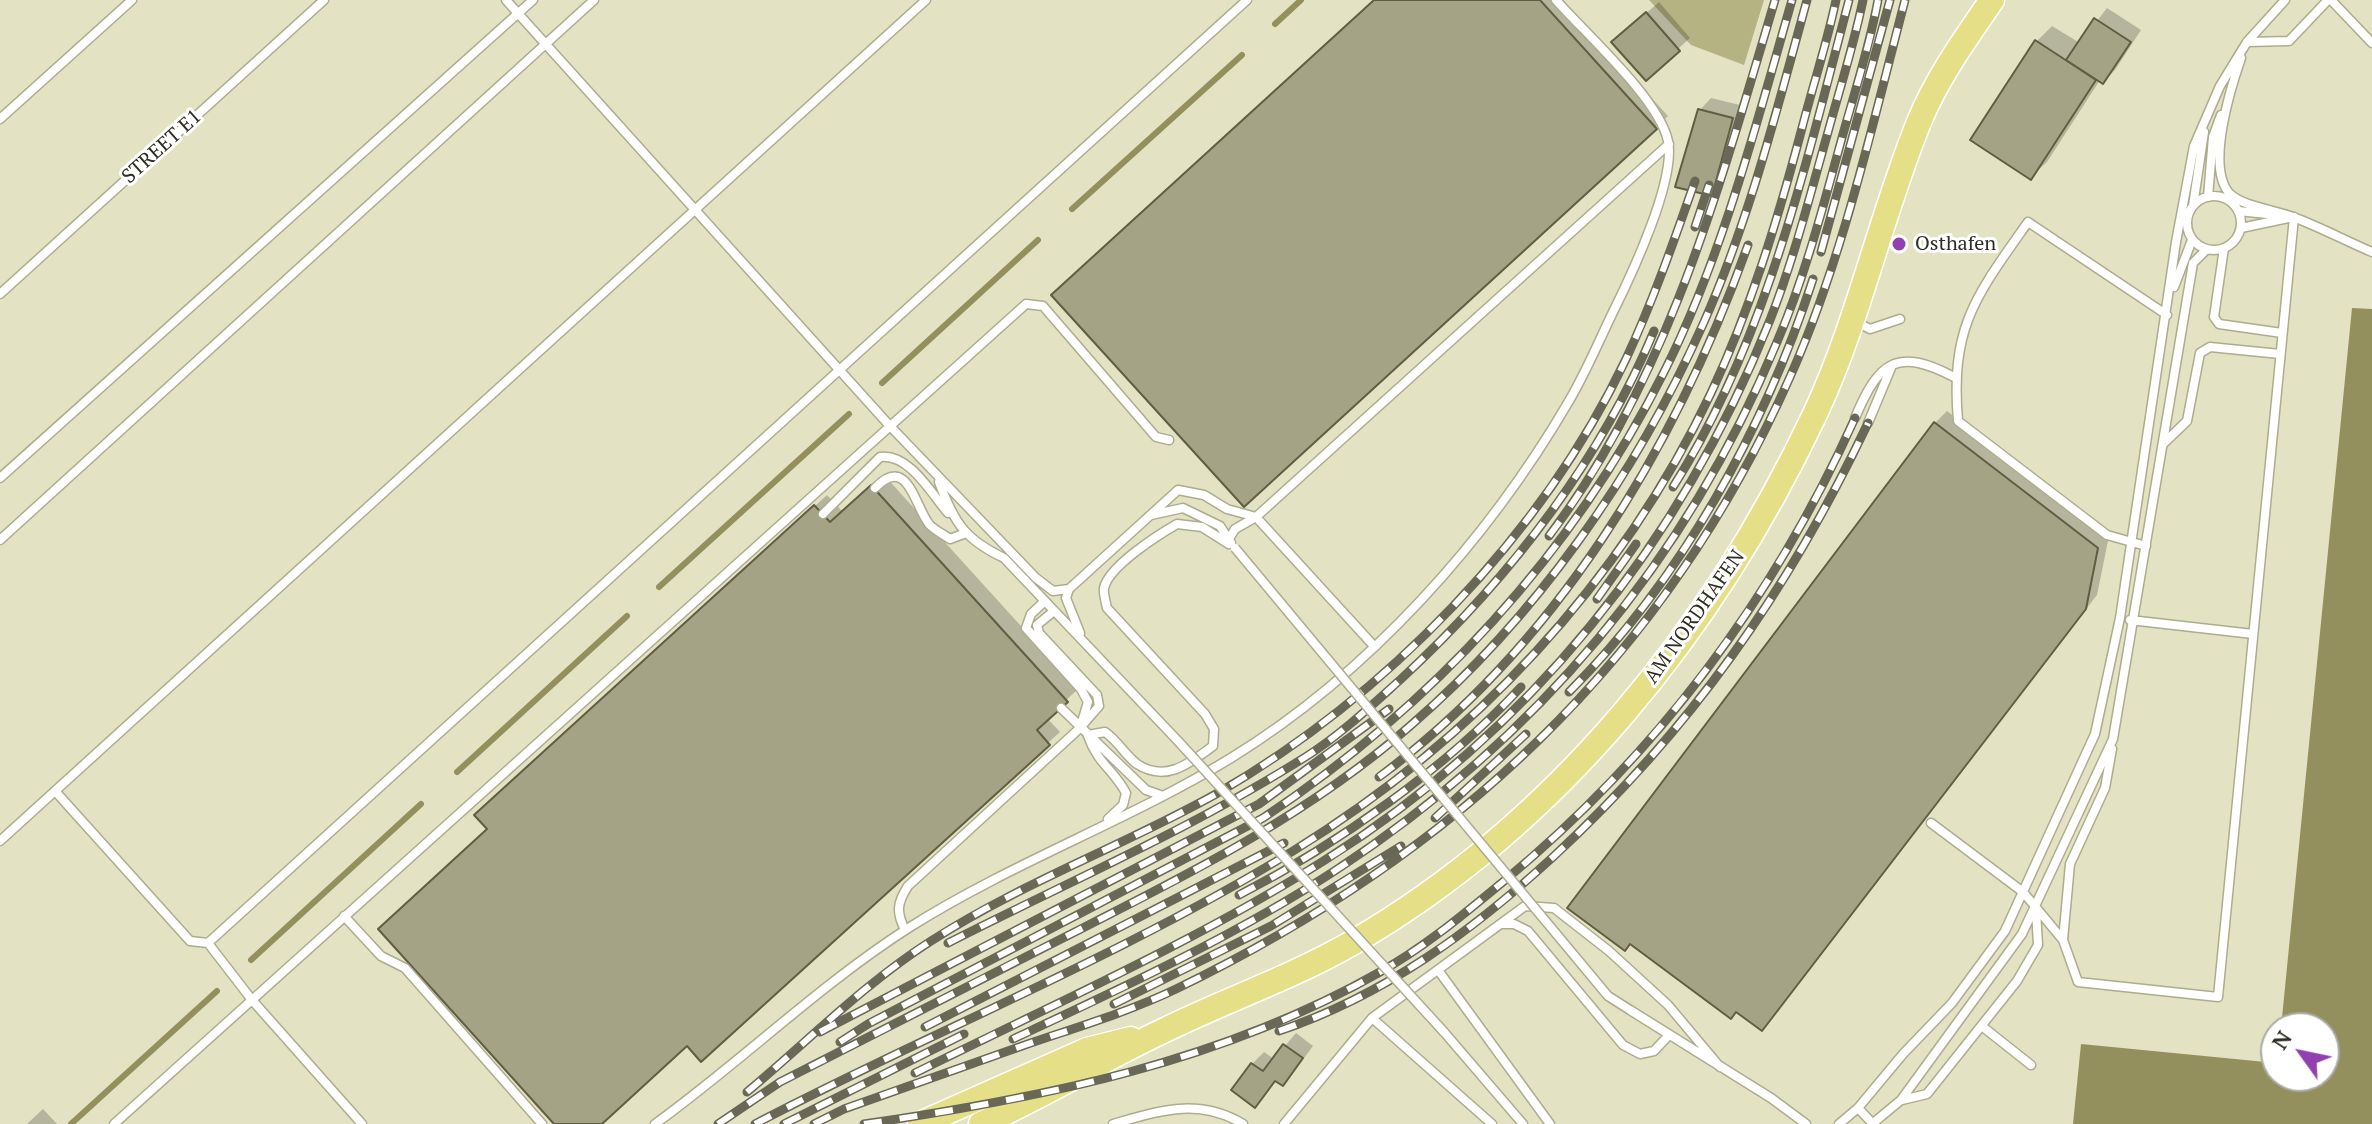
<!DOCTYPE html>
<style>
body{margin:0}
#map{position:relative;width:2372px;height:1124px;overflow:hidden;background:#e3e2c3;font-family:"PT Serif",serif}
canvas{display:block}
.north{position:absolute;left:2260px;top:1012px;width:80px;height:80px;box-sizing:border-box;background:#fff;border:2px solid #ababa7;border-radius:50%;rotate:303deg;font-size:22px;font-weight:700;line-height:32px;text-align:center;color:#2e2d22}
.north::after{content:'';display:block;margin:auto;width:28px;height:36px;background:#9240af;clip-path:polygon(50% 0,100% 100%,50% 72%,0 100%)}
</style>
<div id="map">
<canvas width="2372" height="1124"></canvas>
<div class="north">N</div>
</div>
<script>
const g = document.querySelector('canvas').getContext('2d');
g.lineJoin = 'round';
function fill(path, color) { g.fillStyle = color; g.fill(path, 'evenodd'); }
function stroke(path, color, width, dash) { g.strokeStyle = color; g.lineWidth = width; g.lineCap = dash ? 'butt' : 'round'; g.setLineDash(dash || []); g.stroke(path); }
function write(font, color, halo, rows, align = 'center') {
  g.font = font + ' "PT Serif",serif'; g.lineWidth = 6; g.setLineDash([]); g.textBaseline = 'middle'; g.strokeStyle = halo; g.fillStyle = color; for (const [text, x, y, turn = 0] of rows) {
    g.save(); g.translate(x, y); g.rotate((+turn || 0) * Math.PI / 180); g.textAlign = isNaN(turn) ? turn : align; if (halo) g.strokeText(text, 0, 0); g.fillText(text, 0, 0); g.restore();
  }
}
fill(new Path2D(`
 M1649 0H1764L1744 65 1691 45Z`), '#b5b382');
fill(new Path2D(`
 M2352 308 2372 309V1124H2073L2081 1044 2276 1063V1076H2324V1028H2281Z`), '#93905d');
fill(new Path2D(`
 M1376 0H1562L1668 116 1244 504Z
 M1659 2 1690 38 1646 78 1626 31Z
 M2107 8 2141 30 2115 70 2103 82 2100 80 2047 162 2031 177 2037 41 2052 26 2080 43Z
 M1711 98 1744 106 1724 182 1712 194 1700 110Z
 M1947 411 2109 536 2097 595 1762 1028 1935 423Z
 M884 475 1078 689 1047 718 1060 732 701 1059 688 1044 599 1124H557L489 829 488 803 827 495 843 512Z
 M1296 1033 1313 1046 1294 1072 1282 1084 1277 1080 1255 1106 1252 1064 1264 1052 1274 1059Z
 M43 1109 57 1124H27Z`), '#0003');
stroke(new Path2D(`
 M1275 24 1301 0
 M1072 209 1242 55
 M882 383 1038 240
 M659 587 849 414
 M457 772 627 616
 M251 960 421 804
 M71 1124 217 991`), '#93905d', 6);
const building = new Path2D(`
 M1374 0H1540L1657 129 1244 507 1051 295Z
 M1646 12 1680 51 1646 81 1611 42Z
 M2094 18 2131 42 2103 84 2066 60Z
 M2035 40 2096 80 2031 180 1970 140Z
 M1698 109 1733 118 1712 196 1675 187Z
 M1934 422 2098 548 2086 609 1762 1031 1736 1012 1731 1019 1630 944 1625 951 1567 908Z
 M871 485 1068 702 1037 730 1050 745 701 1062 687 1046 602 1124H554L378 929 487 829 474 815 814 505 830 522Z
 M1283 1044 1303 1058 1283 1086 1275 1081 1255 1108 1231 1090 1251 1063 1263 1071Z`);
fill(building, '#a4a385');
stroke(building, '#5f5e42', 2);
const lane = new Path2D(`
 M506 0 889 425 1036 578 1053 591 1069 589 1178 490 1204 495 1227 509 1256 517 1373 645
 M2331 0 2372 43
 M2247 42 2289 41 2328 0
 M2241 58C2231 87 2205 168 2230 194 2244 207 2276 210 2293 217 2320 227 2346 241 2372 252
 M0 119 132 0
 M2187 223a27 27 0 1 1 54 0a27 27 0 1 1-54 0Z
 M2208 197 2213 137 2221 115
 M2193 206 2204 132
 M2238 211 2277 215
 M2241 228 2293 217
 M2224 248 2214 317 2219 324 2282 333
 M2174 287 2192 240
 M0 294 324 0
 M1856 322 1870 329 1900 319
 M1855 418C1879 361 1897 347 1954 377
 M1868 423 1891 368
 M2164 443 2187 421 2200 353 2210 347 2280 354
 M0 478 533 0
 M939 482C954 522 964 539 1004 558L1178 741
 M875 488C908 454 914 505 929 524 934 530 943 534 950 539L966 533
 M823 514 880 457C909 453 931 493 948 513
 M1151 515 1183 508 1220 526 1231 543
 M1229 539 1235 529 1256 517 1669 144
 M0 540 594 0
 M2146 546 2107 535 1958 421C1950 326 1976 296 2028 222L2167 315
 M1069 589 1066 598 1080 633
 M1045 601 1031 614 1026 628 1081 689 1088 702 1081 725
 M2130 620 2253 634
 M1061 708 1146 790 1163 796
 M1088 735 1105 732C1118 741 1125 755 1137 764 1166 783 1190 763 1213 746L1214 729 1205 714 1107 608C1106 603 1103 593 1104 588 1109 566 1158 535 1177 524L1202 527 1229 544
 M1088 736C1098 764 1113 769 1126 793L1123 805 1108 819
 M55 791 190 941 208 943 252 1000 362 1124
 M1931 823 2023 892 2063 940 2078 982 2218 997 2294 217
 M0 841 926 0
 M344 916 381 956 405 968 542 1124
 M1501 924H1514L1528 931 1623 1045 1640 1054 1654 1051 1669 1035
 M905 930C896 912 897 903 908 886L1080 728 1099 706 1097 695 1039 633 1037 625 1054 611
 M2063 940 2070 864 2105 788 2112 749
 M208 943 1247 0
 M1438 970 1550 1124
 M1630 1010 1771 1098 1806 1124
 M1372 1018 1492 1124
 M1983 1027 2031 1065
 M1444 1032 1523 1124
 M1902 1100 1927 1094 2017 981 2038 945 2036 911
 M1858 1108 1873 1124
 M114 1124 1026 304 1043 306 1156 437 1169 440
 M655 1124C741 1062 819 985 910 927 1013 862 1128 821 1231 758 1369 673 1488 540 1569 401 1586 372 1599 341 1613 312 1632 274 1676 180 1668 141 1659 99 1586 34 1556 0
 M1113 1124C1159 1111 1198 1097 1243 1124
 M1284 1124 1372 1018 1525 906 1554 908 1609 951 1668 1005 1720 1067
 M1839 1124 1858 1108 1903 1054 1952 1003 2005 931 2095 734 2120 618 2176 242 2194 146 2220 86 2247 42 2285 0
 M1872 1124 1901 1100 2022 934 2113 739 2193 263 2207 249`);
const primary = new Path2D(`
 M920 1124 1087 1050 1131 1039
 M981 1124C1044 1096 1103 1059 1165 1030 1226 1000 1293 977 1352 943 1559 823 1714 628 1815 414 1859 320 1880 218 1919 122 1937 78 1965 39 1992 0`);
stroke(lane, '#adac8f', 11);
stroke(primary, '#fff', 27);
stroke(lane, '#fff', 8);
stroke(primary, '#e5e088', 24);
const rail = new Path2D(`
 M1695 227 1709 185
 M1821 252 1890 0
 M1673 487C1767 339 1805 167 1849 0
 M1549 536C1669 377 1719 188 1775 0
 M1597 599 1636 544
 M1569 692C1680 581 1765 428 1813 279
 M1379 777C1556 646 1675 449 1748 245
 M1435 818 1526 734
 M1239 895C1338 844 1446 768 1521 687
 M948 943C1068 882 1193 828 1307 756 1340 735 1371 706 1400 680 1506 582 1598 465 1654 331
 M1114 1004 1271 926 1401 846
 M925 1027 1284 843
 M1279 1031C1385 995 1471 932 1553 857 1690 730 1788 592 1868 423
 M820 1032 1259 804 1389 709
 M1013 1039C1122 988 1235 936 1336 870 1536 739 1685 563 1777 342 1804 279 1822 211 1840 145 1853 97 1869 49 1878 0
 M840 1042 868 1024 1263 818C1432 706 1573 554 1664 372 1723 255 1756 125 1792 0
 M915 1073C1052 1005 1195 942 1325 860 1529 732 1681 543 1770 320 1794 259 1810 195 1828 132 1840 88 1854 44 1863 0
 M747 1092C807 1042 865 983 931 941 1021 883 1123 846 1216 794 1385 697 1542 536 1626 359 1653 301 1674 241 1695 181
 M718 1124 780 1082C874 1035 967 986 1061 939 1183 877 1306 817 1410 726 1536 617 1636 475 1704 322 1750 218 1777 109 1807 0
 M755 1124C933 1031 1122 956 1293 851 1473 740 1620 585 1711 393 1751 308 1778 219 1802 128 1813 85 1827 43 1836 0
 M784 1124 964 1034
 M814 1124 844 1109C903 1088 963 1067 1022 1046 1074 1028 1126 1013 1176 989 1453 855 1664 661 1790 377 1843 258 1872 126 1905 0
 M864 1124C1042 1098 1222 1062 1380 972 1425 947 1465 913 1504 881 1656 755 1774 598 1855 418`);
stroke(rail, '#696857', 9);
stroke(rail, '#fff', 6, [18]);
const laneBridge = new Path2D(`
 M1235 548 1608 996 1630 1010
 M1178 741 1444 1032`);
stroke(laneBridge, '#adac8f', 11, []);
stroke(laneBridge, '#fff', 8);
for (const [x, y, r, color] of [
 [1899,244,8,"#9240af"]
]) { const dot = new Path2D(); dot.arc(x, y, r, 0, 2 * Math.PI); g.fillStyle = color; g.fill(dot); stroke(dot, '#fff', 3); }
write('20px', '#2e2d22', '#fff', [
 ["STREET E1",162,147,-42],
 ["AM NORDHAFEN",1695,617,-55]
]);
write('20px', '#2e2d22', '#fff', [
 ["Osthafen",1915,244]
], 'left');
</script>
